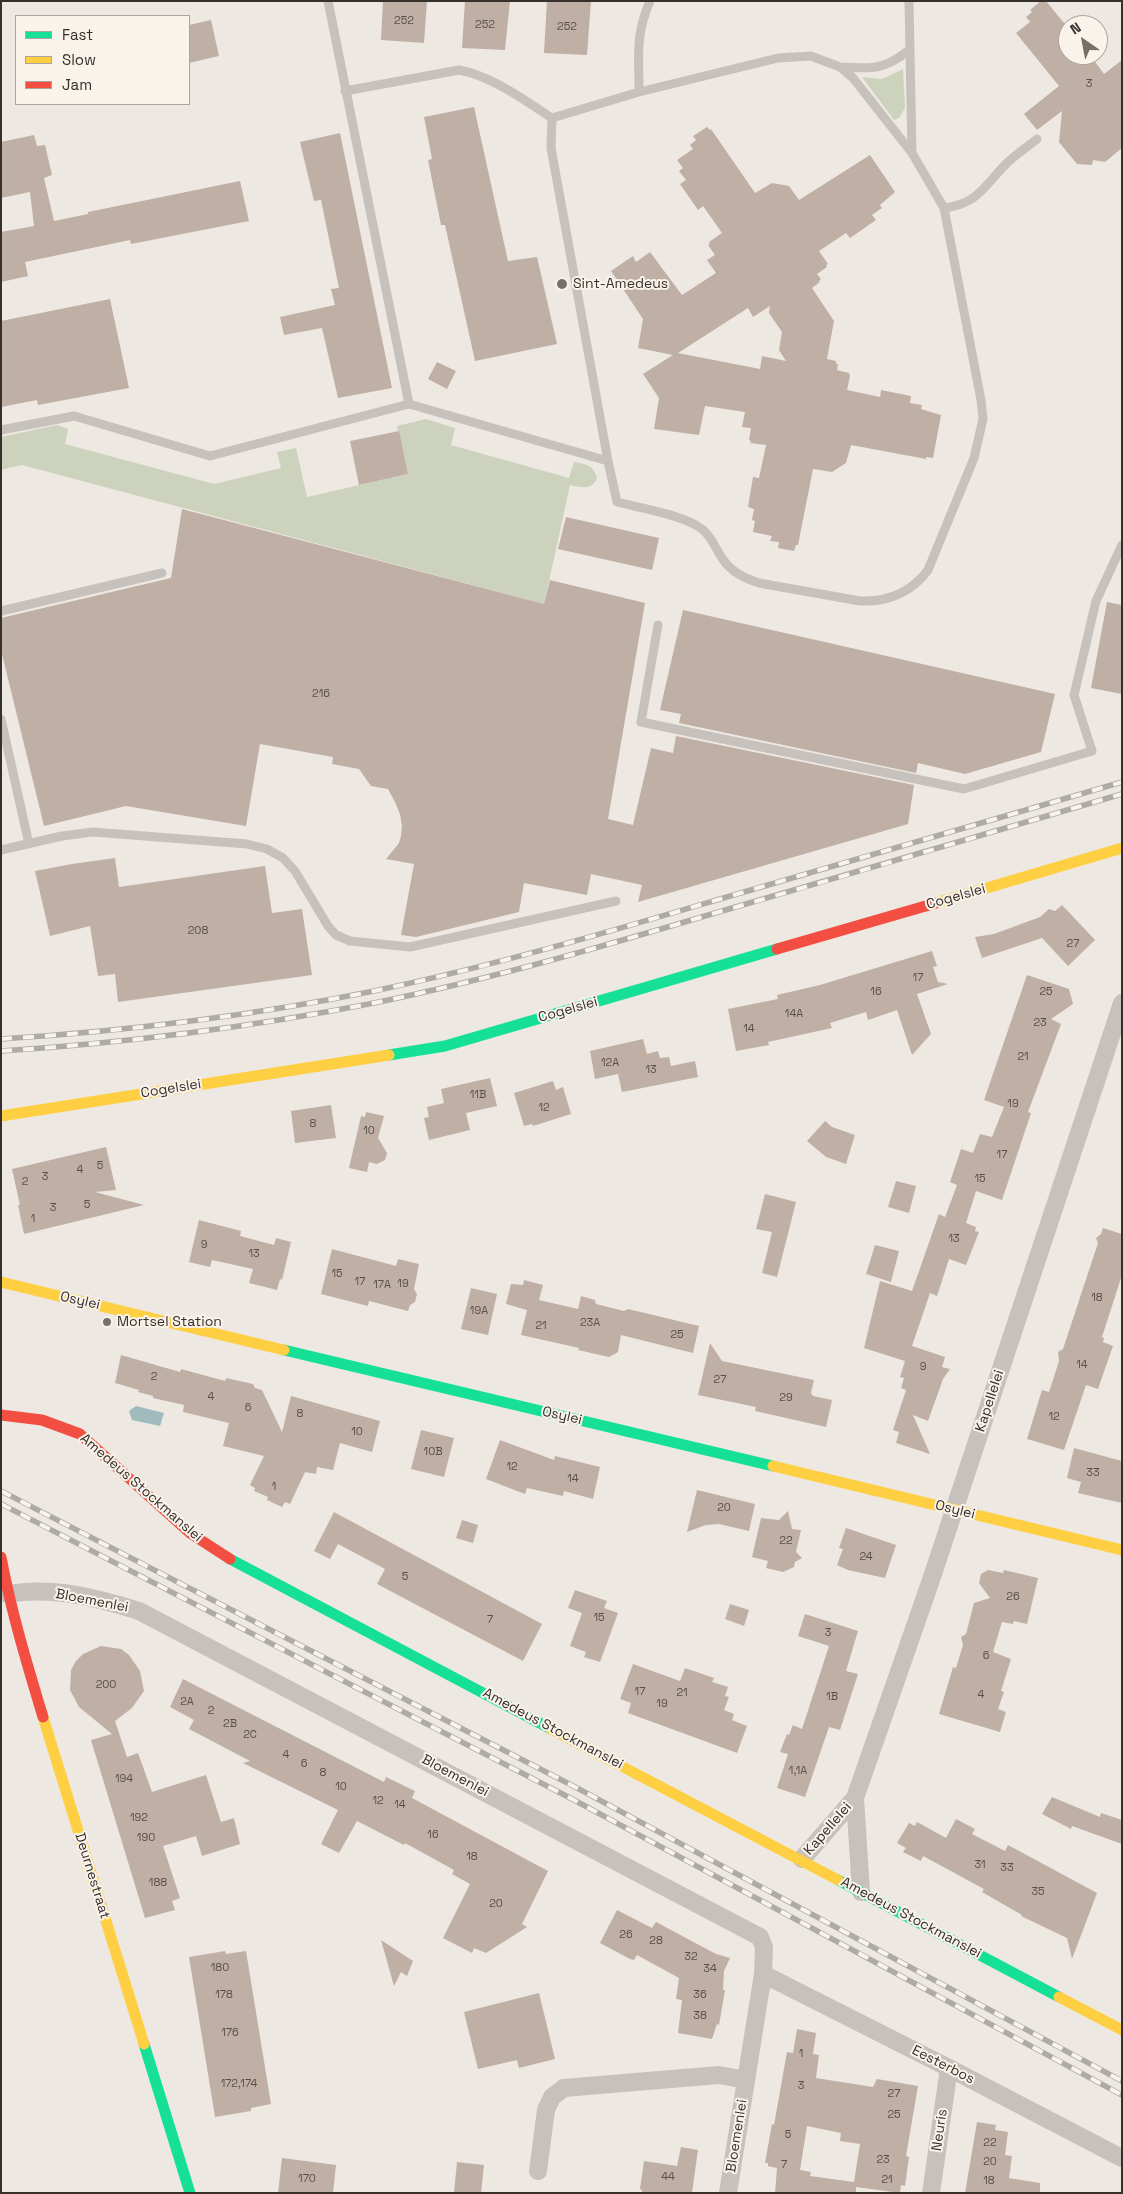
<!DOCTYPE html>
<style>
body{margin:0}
#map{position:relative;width:1123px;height:2194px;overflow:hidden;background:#ede9e2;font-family:"Space Grotesk",sans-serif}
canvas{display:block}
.frame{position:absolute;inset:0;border:2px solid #372f2a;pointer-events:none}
.legend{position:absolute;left:15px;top:15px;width:175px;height:90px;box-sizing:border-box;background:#f9f3eb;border:1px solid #aba59e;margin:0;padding:6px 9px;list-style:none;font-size:15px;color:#372f2a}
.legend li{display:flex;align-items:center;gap:10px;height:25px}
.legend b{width:25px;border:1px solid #aba59e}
.north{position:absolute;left:1058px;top:15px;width:50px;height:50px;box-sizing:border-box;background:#f9f3eb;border:1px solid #aba59e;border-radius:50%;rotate:327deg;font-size:14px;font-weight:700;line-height:20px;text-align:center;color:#372f2a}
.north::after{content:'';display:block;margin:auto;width:18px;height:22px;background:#77706a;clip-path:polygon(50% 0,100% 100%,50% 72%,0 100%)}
</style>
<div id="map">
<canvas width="1123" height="2194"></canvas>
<div class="frame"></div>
<ul class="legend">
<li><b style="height:6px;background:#16e098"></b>Fast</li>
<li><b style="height:6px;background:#ffcf43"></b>Slow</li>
<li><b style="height:6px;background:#f24e42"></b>Jam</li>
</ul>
<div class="north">N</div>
</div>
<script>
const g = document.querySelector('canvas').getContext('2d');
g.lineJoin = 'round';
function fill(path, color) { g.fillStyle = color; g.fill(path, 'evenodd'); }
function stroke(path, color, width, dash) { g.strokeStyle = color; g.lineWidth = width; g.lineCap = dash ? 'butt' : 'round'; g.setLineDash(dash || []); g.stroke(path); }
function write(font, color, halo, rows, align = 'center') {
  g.font = font + ' "Space Grotesk",sans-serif'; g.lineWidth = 4; g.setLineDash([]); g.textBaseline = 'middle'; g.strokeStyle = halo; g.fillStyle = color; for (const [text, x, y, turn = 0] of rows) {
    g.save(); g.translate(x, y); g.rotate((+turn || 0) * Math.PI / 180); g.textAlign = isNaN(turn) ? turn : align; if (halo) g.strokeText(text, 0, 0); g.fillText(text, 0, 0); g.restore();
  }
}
fill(new Path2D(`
 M903 69 905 108 899 118 894 120 862 77 882 79Z
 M426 419 455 428 451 445 569 478 574 462C585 464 594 465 597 478 592 491 581 487 570 485L544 604 22 465 1 470V437L57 425 68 429 65 444 214 484 281 468 277 452 296 448 307 497 408 474 397 426Z`), '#cdd2bd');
fill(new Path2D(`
 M136 1406 164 1413 160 1426 132 1420 129 1411Z`), '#a0bbbd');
fill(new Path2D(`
 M383 1H427L424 43 381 40Z
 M465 1H510L505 50 462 48Z
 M547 1H591L587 55 544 53Z
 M1041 1H1046L1068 28V55H1090L1104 74 1122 60V148L1105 162 1093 160 1092 165 1077 164 1059 142 1062 111 1037 130 1024 114 1059 86 1016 33 1030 22 1026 17 1032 12 1030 10Z
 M211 20 219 56 189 63V25Z
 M474 107 508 261 537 257 557 344 475 361 445 225H441L428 160 432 159 424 117Z
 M707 127 710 130 711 129 755 193 772 183 789 186 799 200 870 155 895 192 880 205 882 208 872 215 876 220 850 238 846 233 819 251 828 264 826 265 827 267 817 274 821 279 819 281 820 282 812 288 834 321 827 359 836 361V364H838L837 370 849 373 850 376 847 390 880 397 881 390 911 396 910 403 922 405 921 409 941 415 933 458 926 457V459L851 445 846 463 832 472 813 469 798 545H796L794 551 778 548 779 542 770 541 772 536 753 532 755 521 752 520 754 509 748 507 753 477 759 478 766 445 750 443 751 441 749 440 751 428 742 427 745 412 705 406 699 435 654 429 659 398 643 374 673 355 638 348 643 319 611 271 633 256 636 262 650 252 682 295 716 273 707 260 715 255 708 245 710 244 709 242 722 233 703 206 698 210 680 184 686 180 679 171 683 168 677 160 693 149 690 145 696 140 693 136ZM770 306 769 313 782 332 779 350 786 361 762 356 760 369 678 353 748 308 753 317Z
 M340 133 392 388 338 398 322 328 284 335 280 317 335 305 331 289 339 288 321 200 314 201 300 142Z
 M34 135 37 146 45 145 52 175 44 178 54 221 88 214V212L240 181 249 221 131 244 130 240 25 262 28 276 1 282V232L34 226 30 192 1 198V142Z
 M110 299 129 388 38 405 37 400 1 407V321Z
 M437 362 456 371 447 389 428 379Z
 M399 431 408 474 359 485 350 441Z
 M182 509 544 604 550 580 645 603 608 819 633 825 651 748 673 753 676 736 914 785 908 824 638 902 642 885 591 874 587 895 524 883 519 912 416 937 401 935 414 864 386 859 399 843 401 836 402 826 400 814 395 802 388 789 371 786 359 769 332 764 333 757 260 744 246 826 126 806 44 826 1 650V618L171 578Z
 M566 517 659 538 652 570 558 549Z
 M1107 602 1122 605V694L1091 688Z
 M683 610 1055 694 1041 752 965 774 918 763 916 773 679 723 681 714 660 710Z
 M115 858 119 887 265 866 272 913 302 909 312 975 118 1002 115 974 98 976 90 926 50 936 35 871 72 864Z
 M1062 905 1095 940 1068 966 1042 938 982 958 975 937 994 934 1040 917 1049 909 1055 911Z
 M932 951 937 966 933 967 938 982 948 984 917 994 931 1034 912 1055 897 1010 868 1020 866 1012 830 1023 832 1028 768 1042 769 1045 736 1051 728 1009 778 999 777 995 820 985Z
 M1027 975 1069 989 1073 1004 1051 1019 1061 1024 1028 1112 1031 1113 1002 1200 976 1191 966 1223 976 1227 975 1231 979 1232 966 1265 949 1259 937 1296 930 1293 912 1346 945 1357 942 1367 950 1369 943 1379 928 1421 913 1415 930 1454 896 1443 899 1432 893 1430 906 1390 901 1388 904 1378 900 1377 905 1361 864 1348 880 1281 912 1291 939 1214 945 1217 957 1185 950 1182 961 1149 973 1153 980 1134 992 1137 1004 1107 984 1100Z
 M643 1039 647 1054 658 1051 660 1058 669 1057 671 1066 695 1061 698 1077 622 1092 618 1074 595 1079 590 1051Z
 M490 1078 497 1106 466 1113 470 1130 429 1140 424 1118 429 1117 427 1107 444 1103 441 1089Z
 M553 1081 556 1090 563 1087 571 1114 533 1126 532 1124 524 1126 514 1093Z
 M331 1105 336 1138 295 1143 291 1111Z
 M366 1112 384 1116 378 1138 387 1153 385 1160 377 1164 369 1162 367 1172 349 1168 361 1116 365 1117Z
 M825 1121 832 1127 855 1135 846 1164 826 1157 807 1141Z
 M106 1147 116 1190 95 1192 144 1205 24 1234 18 1205H20L12 1169Z
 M896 1181 916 1186 909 1213 888 1207Z
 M765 1194 796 1202 777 1277 762 1273 772 1232 756 1229Z
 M199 1220 241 1231 240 1236 274 1245 276 1238 291 1242 282 1280 280 1279 277 1290 249 1283 253 1269 212 1260 210 1267 189 1262Z
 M1103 1228 1122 1234V1275L1102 1337 1104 1338 1103 1342 1113 1346 1098 1389 1086 1385 1064 1450 1027 1439 1042 1390 1049 1392 1059 1361 1058 1352 1063 1349 1098 1243 1096 1238 1101 1234Z
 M875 1245 899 1251 891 1282 866 1274Z
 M332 1249 396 1266 398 1259 419 1264 414 1289 417 1294 415 1302 410 1305 408 1311 369 1301 368 1306 321 1294Z
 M524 1280 543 1285 539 1300 578 1309 581 1296 595 1300 596 1304 624 1311 628 1309 699 1326 693 1353 621 1335 618 1352 609 1357 578 1350 579 1348 521 1335 527 1310 506 1304 511 1284 523 1285Z
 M471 1288 497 1294 488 1335 461 1329Z
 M710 1343 722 1361 814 1380 811 1393 813 1396 832 1400 826 1427 755 1411 756 1407 698 1395Z
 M121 1355 180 1372 181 1369 225 1381 226 1378 253 1384 255 1388 262 1390 282 1432 291 1396 380 1421 372 1452 340 1443 333 1470 317 1467 316 1474 305 1472 290 1504 285 1502 282 1507 267 1500 268 1497 254 1491 255 1488 250 1485 264 1456 223 1446 229 1423 183 1412 184 1405 153 1398V1396L138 1392 139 1390 115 1383Z
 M421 1430 454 1438 444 1477 411 1469Z
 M500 1440 554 1460 555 1456 600 1467 593 1499 564 1491 563 1496 527 1488 525 1494 486 1479Z
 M1074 1448 1122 1461V1503L1078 1493 1081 1482 1067 1478Z
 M697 1490 755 1504 749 1531 719 1524 706 1525 687 1532Z
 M788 1511 792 1529 801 1530 796 1552 802 1558 795 1562 794 1567 783 1572 766 1568 768 1561 752 1557 761 1518 779 1520Z
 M334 1512 542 1624 523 1661 377 1584 385 1569 338 1544 330 1559 314 1551Z
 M462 1520 478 1525 473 1543 456 1538Z
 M846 1528 896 1545 885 1578 848 1570 837 1565 843 1549 839 1548Z
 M988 1570 1003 1573 1004 1570 1038 1578 1027 1624 1014 1621 1013 1624 1002 1622 993 1652 1011 1659 1001 1691 1004 1692 998 1709 1006 1712 1000 1732 939 1714 953 1667 956 1668 963 1645 961 1637 966 1634 974 1603 990 1598 979 1583 981 1574Z
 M575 1590 607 1601 604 1608 618 1613 600 1662 584 1657 586 1652 570 1646 582 1613 568 1608Z
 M730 1604 749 1610 744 1626 725 1619Z
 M805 1614 858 1631 846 1671 858 1674 840 1730 829 1727 805 1797 777 1788 788 1754 780 1752 787 1734 789 1735 793 1725 802 1729 829 1646 798 1636Z
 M101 1646 121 1649 129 1655 140 1671 144 1691 132 1708 115 1721 127 1757 138 1753 152 1792 206 1775 221 1822 234 1818 240 1844 202 1856 196 1836 163 1846 180 1898 172 1901 175 1910 145 1918 91 1740 112 1734 79 1707 70 1690 71 1670 76 1661 83 1654Z
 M633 1664 680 1681 685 1668 714 1678 712 1682 728 1687 725 1696 729 1697 724 1710 734 1714 732 1720 747 1726 737 1753 628 1713 631 1703 620 1699Z
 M183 1679 384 1782 386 1777 415 1791 412 1798 548 1871 522 1924 527 1927 486 1953 474 1948 472 1953 443 1938 470 1884 452 1874 454 1870 405 1843 404 1845 357 1821 339 1853 321 1844 338 1810 243 1763 250 1761 189 1729 194 1720 170 1707Z
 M1052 1797 1100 1817 1101 1813 1122 1820V1844L1072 1826 1071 1829 1042 1814Z
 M956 1819 975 1829 972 1834 1005 1851 1008 1845 1097 1893 1072 1959 1067 1938 1021 1916 1022 1915 982 1892 984 1889 936 1863 923 1856 921 1861 903 1852 906 1848 897 1843 909 1823 915 1826 917 1822 946 1838Z
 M617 1910 652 1928 656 1922 716 1954 730 1958 724 1971 723 1990H725L719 2025 717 2024 712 2039 678 2033 682 2000 676 1999 679 1978 637 1955 634 1960 630 1959 600 1943Z
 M381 1940 413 1961 407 1976 401 1972 394 1986Z
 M225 1951 226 1954 246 1951 271 2104 251 2108V2111L215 2117 189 1957Z
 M539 1993 555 2059 519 2068 517 2060 478 2069 464 2012Z
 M797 2029 816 2033 813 2054 819 2055 816 2078 873 2087 877 2079 918 2086 906 2156 909 2157 905 2186 901 2185 900 2193 856 2187V2193H775L777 2168 768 2166V2163H765L772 2124 774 2125 787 2052 793 2053ZM807 2126 841 2133 840 2141 860 2144 854 2182 810 2176 811 2172 800 2170Z
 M977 2122 996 2125 995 2130 1008 2132 1005 2155 1012 2156 1009 2178 1040 2183V2193H965Z
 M681 2147 698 2150 692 2193H642V2190L640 2189 644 2161 677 2166Z
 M282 2158 336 2165 333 2193H278Z
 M457 2162 484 2165 481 2193H454Z`), '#c0afa5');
stroke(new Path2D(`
 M328 1 409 404 608 461 617 502C641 508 683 515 702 529 712 537 715 548 722 558 731 572 744 578 759 583L860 601C887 602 911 593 928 570L974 458 983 419 981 400 944 208 912 153 909 1
 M840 67C871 69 885 70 909 50
 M345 91 459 70C492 76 524 100 552 118L639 92 778 58 811 56 840 67 853 78 912 153
 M639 92C639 55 635 36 650 1
 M552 118 551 148 608 461
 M944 208C978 204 984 186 1006 164 1015 155 1027 147 1037 139
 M1 430 74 416 210 456 409 404
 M1 611 162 573
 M658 625 641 722 964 789 1092 751 1074 695 1096 601 1122 545
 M1 719 29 844
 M1 850 62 836 93 832 247 844 267 849 283 858 295 871 328 926 336 935 350 941 410 947 616 901`), '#c6c1bc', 9);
stroke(new Path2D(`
 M8 1594C52 1586 98 1598 139 1611L760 1937 764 1947 763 1974 728 2193
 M855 1798 861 1892
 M802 1859 855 1798 931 1580 1122 1003
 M763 1974 949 2068 1122 2158
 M538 2171 546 2110 552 2097 564 2088 719 2075 746 2080
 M931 2193 949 2068`), '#c6c1bc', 18);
stroke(new Path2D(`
 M389 1055 445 1046 777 949
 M284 1350 773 1466
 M230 1559 551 1729
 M838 1880 1059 1997
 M144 2044 190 2193`), '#16e098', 11);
stroke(new Path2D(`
 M936 903 1122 848
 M1 1116 389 1055
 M1 1282 284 1350
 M773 1466 1122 1550
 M43 1717 144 2044
 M551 1729 838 1880
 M1059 1997 1122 2030`), '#ffcf43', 11);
stroke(new Path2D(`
 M777 949 936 903
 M1 1415 42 1420 80 1434 190 1533 230 1559
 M1 1557C11 1611 27 1664 43 1717`), '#f24e42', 11);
const rail = new Path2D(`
 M1 1039C127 1031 251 1016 374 991 499 965 621 928 744 892 870 855 996 819 1122 782
 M1 1051C127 1043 251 1027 374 1003 492 979 607 945 722 911 855 873 988 833 1122 794
 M1 1491 579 1789 1122 2081
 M1 1504 574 1800 1122 2095`);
stroke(rail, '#aeaaa6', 5.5);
stroke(rail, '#f9f3eb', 4, [11]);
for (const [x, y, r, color] of [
 [562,284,6,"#77706a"],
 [107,1322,5,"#77706a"]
]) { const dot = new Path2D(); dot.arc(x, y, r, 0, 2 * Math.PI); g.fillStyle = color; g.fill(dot); stroke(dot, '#f9f3eb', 2); }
write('11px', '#594f49', null, [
 ["252",404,21],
 ["252",485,25],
 ["252",567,27],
 ["3",1089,84],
 ["216",321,694],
 ["208",198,931],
 ["27",1073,944],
 ["17",918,978],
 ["16",876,992],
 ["25",1046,992],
 ["14A",794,1014],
 ["23",1040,1023],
 ["14",749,1029],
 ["21",1023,1057],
 ["12A",610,1063],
 ["13",651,1070],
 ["11B",478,1095],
 ["19",1013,1104],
 ["12",544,1108],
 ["8",313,1124],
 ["10",369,1131],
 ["17",1002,1155],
 ["5",100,1166],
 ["4",80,1170],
 ["3",45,1177],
 ["15",980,1179],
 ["2",25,1182],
 ["5",87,1205],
 ["3",53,1208],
 ["1",33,1219],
 ["13",954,1239],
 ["9",204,1245],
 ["13",254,1254],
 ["15",337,1274],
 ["17",360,1282],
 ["19",403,1284],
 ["17A",382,1285],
 ["18",1097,1298],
 ["19A",479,1311],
 ["23A",590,1323],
 ["21",541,1326],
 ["25",677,1335],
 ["14",1082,1365],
 ["9",923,1367],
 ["2",154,1377],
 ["27",720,1380],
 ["4",211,1397],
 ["29",786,1398],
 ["6",248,1408],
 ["8",300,1414],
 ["12",1054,1417],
 ["10",357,1432],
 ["10B",433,1452],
 ["12",512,1467],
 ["33",1093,1473],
 ["14",573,1479],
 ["1",274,1487],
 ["20",724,1508],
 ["22",786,1541],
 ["24",866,1557],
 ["5",405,1577],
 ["26",1013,1597],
 ["15",599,1618],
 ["7",490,1620],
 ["3",828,1633],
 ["6",986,1656],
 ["200",106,1685],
 ["17",640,1692],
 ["21",682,1693],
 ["4",981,1695],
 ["1B",832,1697],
 ["2A",187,1702],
 ["19",662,1704],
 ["2",211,1711],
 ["2B",230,1724],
 ["2C",250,1735],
 ["4",286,1755],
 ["6",304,1764],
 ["1,1A",798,1771],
 ["8",323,1773],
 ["194",124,1779],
 ["10",341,1787],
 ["12",378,1801],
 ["14",400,1805],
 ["192",139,1818],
 ["16",433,1835],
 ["190",146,1838],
 ["18",472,1857],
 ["31",980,1865],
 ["33",1007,1868],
 ["188",158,1883],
 ["35",1038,1892],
 ["20",496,1904],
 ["26",626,1935],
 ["28",656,1941],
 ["32",691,1957],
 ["180",220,1968],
 ["34",710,1969],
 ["178",224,1995],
 ["36",700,1995],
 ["38",700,2016],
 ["176",230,2033],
 ["1",801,2054],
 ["172,174",239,2084],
 ["3",801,2086],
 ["27",894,2094],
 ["25",894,2115],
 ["5",788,2135],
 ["22",990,2143],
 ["23",883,2160],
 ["20",990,2162],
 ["7",784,2165],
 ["44",668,2177],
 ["170",307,2179],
 ["21",887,2180],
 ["18",989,2181]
]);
write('14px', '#372f2a', '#f9f3eb', [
 ["Sint-Amedeus",573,284],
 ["Mortsel Station",117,1322]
], 'left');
write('14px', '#372f2a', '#f9f3eb', [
 ["Cogelslei",956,897,-16],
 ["Cogelslei",568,1010,-16],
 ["Cogelslei",171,1089,-9],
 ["Osylei",80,1301,13],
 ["Kapellelei",990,1401,-72],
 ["Osylei",562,1416,13],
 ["Amedeus Stockmanslei",141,1488,41],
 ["Osylei",955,1510,14],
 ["Bloemenlei",92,1601,11],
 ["Amedeus Stockmanslei",553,1729,28],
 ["Bloemenlei",455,1776,28],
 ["Kapellelei",828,1829,-49],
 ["Deurnestraat",92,1876,73],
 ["Amedeus Stockmanslei",911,1918,28],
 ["Eesterbos",943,2065,27],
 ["Neuris",940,2130,-82],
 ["Bloemenlei",737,2136,-81]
]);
</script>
